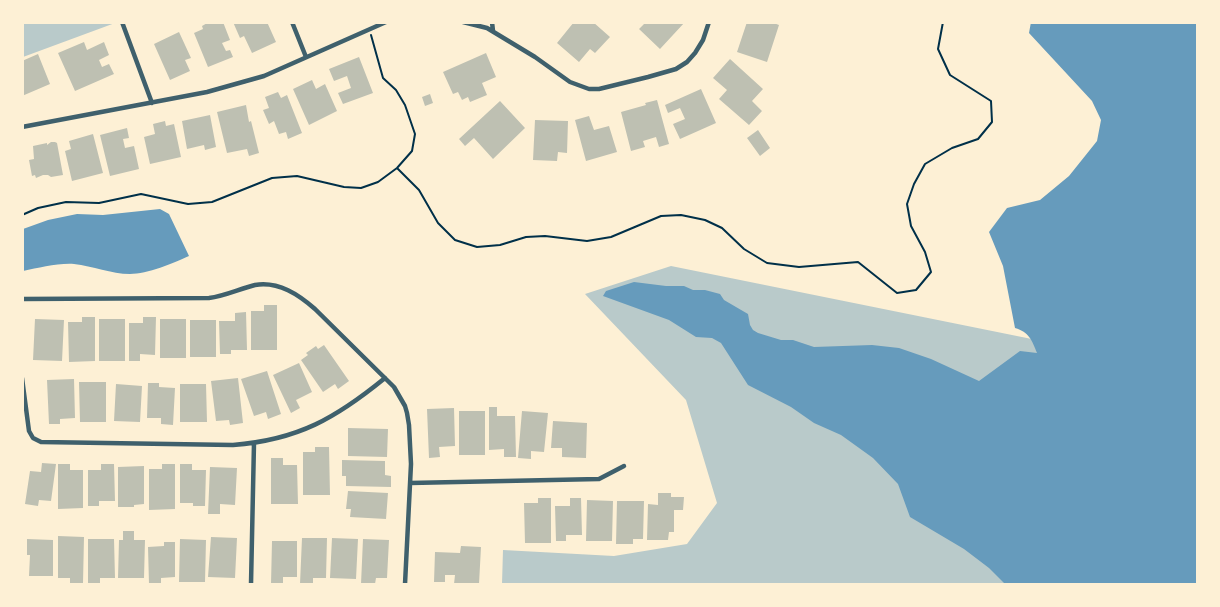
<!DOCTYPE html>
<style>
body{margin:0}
#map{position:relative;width:1220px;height:607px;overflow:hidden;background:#fdf0d5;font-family:"Public Sans",sans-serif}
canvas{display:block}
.frame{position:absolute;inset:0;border:24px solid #fdf0d5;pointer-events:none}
</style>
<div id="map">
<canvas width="1220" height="607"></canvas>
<div class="frame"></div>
</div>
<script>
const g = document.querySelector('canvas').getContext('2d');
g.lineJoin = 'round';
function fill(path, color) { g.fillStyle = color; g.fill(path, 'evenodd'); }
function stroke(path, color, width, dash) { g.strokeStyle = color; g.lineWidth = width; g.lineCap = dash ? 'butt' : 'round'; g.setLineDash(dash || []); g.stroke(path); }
fill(new Path2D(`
 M115 23 23 57V23Z
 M671 266 1180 369 1197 584H502L503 550 614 556 687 544 717 503 686 400 585 294Z`), '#b9caca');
fill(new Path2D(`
 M1031 22 1197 23V584H1005L989 568 964 549 910 517 898 484 873 458 841 435 814 423 791 407 748 385 721 343 712 338 696 337 669 320 603 296 606 291 634 282 666 286H684L693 290H705L720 294 724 300 748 314 750 325 753 330 758 333 781 340H793L814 347 872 345 899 348 931 359 979 381 1020 351 1037 353C1032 340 1029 332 1015 328L1003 266 989 232 1007 208 1040 200 1069 176 1097 141 1101 120 1092 101 1029 33Z
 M160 209 169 214 189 256C174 263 147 274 130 274 111 274 93 266 74 264 57 263 39 268 23 271V229L48 220 77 214 103 215Z`), '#669bbc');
fill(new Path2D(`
 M209 22H223L230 40 222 43 226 51 230 50 233 57 208 67 194 33 203 29 202 26Z
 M233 22H267L276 42 252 53 244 36 240 38Z
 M574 22H593L610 37 595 53 590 49 579 62 557 43Z
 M643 22H685L660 49 639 29 644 24Z
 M747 22H771L779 25 767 62 737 52Z
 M179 32 191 58 185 60 190 71 170 80 154 44Z
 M84 42 87 50 104 42 109 55 99 60 102 67 109 64 114 74 75 91 58 53Z
 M486 53 496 77 482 83 487 95 470 102 468 97 462 100 458 92 453 94 443 72Z
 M38 54 50 84 22 96V61Z
 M359 57 373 93 343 104 338 93 351 88 347 76 334 81 329 69Z
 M730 59 763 89 752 101 762 111 749 125 719 99 727 90 713 78Z
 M312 80 316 89 325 84 337 111 309 125 293 89Z
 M701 89 716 123 680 139 673 124 685 119 680 108 668 113 665 105Z
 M278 92 281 98 287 95 302 133 288 139 286 132 279 134 274 121 269 124 263 110 269 108 265 97Z
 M430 94 433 103 425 106 422 97Z
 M657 100 669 144 659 147 656 137 643 141 645 147 631 151 621 112 646 105 645 103Z
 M500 101 525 128 493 159 474 138 465 146 459 139Z
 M246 105 249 122 251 121 259 153 249 156 247 149 227 153 217 112Z
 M210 115 216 147 205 150 204 145 187 149 182 121Z
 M589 116 594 130 609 126 617 152 586 161 575 120Z
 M535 120 568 121 567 153 558 152 557 161 533 160Z
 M165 121 166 126 174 124 181 157 150 164 144 137 155 134 153 124Z
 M127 128 129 138 123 139 125 148 134 146 139 169 110 176 100 135Z
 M758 130 770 148 760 156 747 138Z
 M93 134 103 173 72 181 65 151 71 149 69 141Z
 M51 142H55L57 143 63 175 51 177 48 175H43L36 178 35 175 32 176 29 160 34 159 33 146 47 143V145Z
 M264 305H277V350H251V311H264Z
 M246 312 247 350H231V354H220L219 321H235V313Z
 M82 317H95V361L69 362 68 322H82Z
 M143 317H156L155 355 140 354V361H129V323H143Z
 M35 319 64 320 62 361 33 360Z
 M99 319H125V361H99Z
 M160 319H186V358H160Z
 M190 320H216V357H190Z
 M324 345 349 381 338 389 335 384 323 392 301 360 308 355 306 353 316 346 318 349Z
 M299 363 312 392 296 400 300 408 291 413 273 375Z
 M267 371 281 414 268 419 266 412 254 416 241 379Z
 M238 378 243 423 230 425 229 420 216 421 211 381Z
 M74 379 75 418 60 419V424H49L47 380Z
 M79 382H106V422H80Z
 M148 383H159V387L175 388 173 425 161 424V418H147Z
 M116 384 142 386 140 422 114 421Z
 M180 384H206L207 422H180Z
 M489 407H497V416H515L516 457H504V449L489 450Z
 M454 408 455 446 439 447 440 457 429 458 427 409Z
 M459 411H485V455H459Z
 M522 411 548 413 544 452 531 451V459L518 458Z
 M553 421 587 423 586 458 562 457V448H551Z
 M348 428 388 429 387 457 348 456Z
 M315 447H329L330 495H303V452H315Z
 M271 458H283V465H297L298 504H271Z
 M342 460 385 461V475L391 476V487L346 486V476H342Z
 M42 463 56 464 51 501 39 500 38 506 25 504 30 471 41 472Z
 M58 464H70V470H83V508L58 509Z
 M101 464H114L115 501H99V506H88V470H101Z
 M162 464H175V509L149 510V469H162Z
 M180 464H192V470H206L205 506H193V503H180Z
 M144 466V504L134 505V507H118V467Z
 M210 467 237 468 235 505 220 504V514H208Z
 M348 491 388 493 386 519 350 517 351 509H346Z
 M658 493H671V497H684L683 510H674V532H669L668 540H647L648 504 658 505Z
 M538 498H551V543H525L524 503H538Z
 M570 498H581L582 535H566V541H556L555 506H570Z
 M587 500 613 501 612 541H586Z
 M617 501H644L643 539H633V544H616Z
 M123 531H134V540H145L144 578H118L119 540H123Z
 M58 536 84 537 83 583H70V578H58Z
 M211 537 237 538 235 578 208 577Z
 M302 538H327L326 578H313V584H300Z
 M332 538 358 539 356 579 330 578Z
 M27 539 53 540V576H29L30 555H27Z
 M88 539H114L115 578H100V584H88Z
 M180 539 206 540 205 582H179Z
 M363 539 389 540 387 578H376L375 584H361Z
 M272 541H297V577H283V584H271Z
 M164 542H175V577L161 578V583L149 584 148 547 164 546Z
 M461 546 481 547 479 584H454L455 575H445V582H434L435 552 460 553Z`), '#bec0b2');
stroke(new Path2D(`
 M397 168 419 190 438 223 455 240 477 247 500 245 526 237 545 236 587 241 611 237 661 216 681 215 705 220 722 228 744 249 767 263 799 267 858 262 897 293 916 290 931 272 925 252 911 226 907 204 914 184 925 164 952 148 978 139 992 122 991 101 950 75 938 49 943 22
 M22 215 38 208 66 202 99 203 141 194 188 204 212 202 272 178 297 176 344 187 361 188 378 182 397 168 412 151 415 134 405 105 396 90 383 78 371 35`), '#003049', 2);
stroke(new Path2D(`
 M122 22 152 103
 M292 22 306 57
 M463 22 487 28 535 57 570 82 589 89H599L648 77 676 69 687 62 695 53 703 40 709 22
 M492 22 493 31
 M22 127 207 92 264 76 386 22
 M22 299 209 298C225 296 239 289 255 285 279 281 299 295 315 309L394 387 405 406 407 413 409 425 411 464 405 584
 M22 378 29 431 33 438 41 442 233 445C298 440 336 418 385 378
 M410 483 599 479 624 466
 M251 584 254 443`), '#3f606c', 4.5);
</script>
